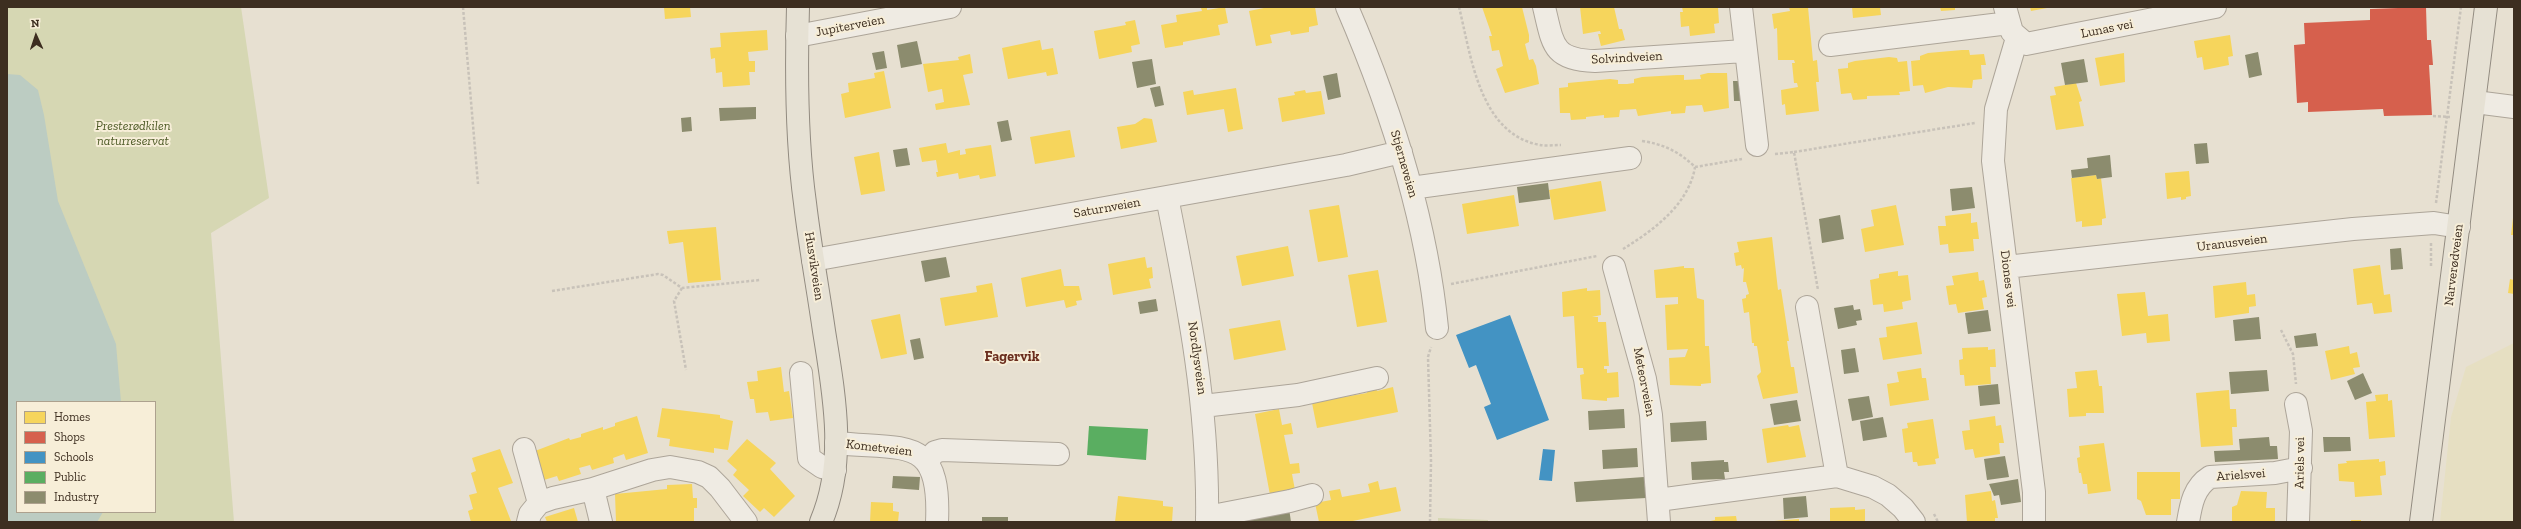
<!DOCTYPE html>
<meta charset="utf-8">
<style>
body{margin:0}
#map{position:relative;width:2521px;height:529px;overflow:hidden;background:#e7e0d1;font-family:"Zilla Slab",serif}
canvas{display:block}
.frame{position:absolute;inset:0;border:8px solid #3d2e20;pointer-events:none}
.legend{position:absolute;left:16px;top:401px;width:140px;height:112px;box-sizing:border-box;background:#f7eed8;border:1px solid #ada18e;margin:0;padding:5px 7px;list-style:none;font-size:12px;color:#3d2e20}
.legend li{display:flex;align-items:center;gap:8px;height:20px}
.legend b{width:20px;border:1px solid #ada18e}
.north{position:absolute;left:16px;top:16px;width:40px;height:40px;-webkit-text-stroke:3px #f7eed8;paint-order:stroke;rotate:357deg;font-size:11px;font-weight:700;line-height:16px;text-align:center;color:#3d2e20}
.north::after{content:'';display:block;margin:auto;width:14px;height:18px;background:#3d2e20;clip-path:polygon(50% 0,100% 100%,50% 72%,0 100%)}
</style>
<div id="map">
<canvas width="2521" height="529"></canvas>
<div class="frame"></div>
<ul class="legend">
<li><b style="height:11px;background:#f6d55c"></b>Homes</li>
<li><b style="height:11px;background:#d6604d"></b>Shops</li>
<li><b style="height:11px;background:#4393c3"></b>Schools</li>
<li><b style="height:11px;background:#5aae61"></b>Public</li>
<li><b style="height:11px;background:#8c8c6e"></b>Industry</li>
</ul>
<div class="north">N</div>
</div>
<script>
const g = document.querySelector('canvas').getContext('2d');
g.lineJoin = 'round';
function fill(path, color) { g.fillStyle = color; g.fill(path, 'evenodd'); }
function stroke(path, color, width, dash) { g.strokeStyle = color; g.lineWidth = width; g.lineCap = dash ? 'butt' : 'round'; g.setLineDash(dash || []); g.stroke(path); }
function write(font, color, halo, rows, align = 'center') {
  g.font = font + ' "Zilla Slab",serif'; g.lineWidth = 4; g.setLineDash([]); g.textBaseline = 'middle'; g.strokeStyle = halo; g.fillStyle = color; for (const [text, x, y, turn = 0] of rows) {
    g.save(); g.translate(x, y); g.rotate((+turn || 0) * Math.PI / 180); g.textAlign = isNaN(turn) ? turn : align; if (halo) g.strokeText(text, 0, 0); g.fillText(text, 0, 0); g.restore();
  }
}
fill(new Path2D(`
 M2514 343V522H2440L2451 417 2466 367Z`), '#e6dfc2');
fill(new Path2D(`
 M7 7H241L269 198 211 233 234 522H7ZM17 402H155V512H17Z
 M1438 518 1488 520V522H1438Z`), '#d6d7b3');
fill(new Path2D(`
 M7 74 20 75 38 90 44 115 58 201 116 344 121 402H17V512H103L97 522H7Z`), '#bcccc2');
fill(new Path2D(`
 M664 7H690L691 17 665 19Z
 M1207 7V10L1225 7 1228 23 1218 25 1220 35 1183 42V45L1165 48 1161 25 1177 22 1176 15 1202 11 1201 8Z
 M1269 7H1315L1318 25 1309 27V32L1291 35 1290 31 1270 35 1272 43 1256 46 1249 11Z
 M1482 7H1522L1529 35V42L1525 44 1529 60 1533 59 1536 66 1539 84 1505 93 1496 69 1503 66 1499 50 1492 51 1489 36H1492L1489 27Z
 M1580 7H1614L1619 29H1622L1625 40 1601 46 1598 34H1601L1600 31 1583 34Z
 M1682 7H1718L1719 23 1714 24 1715 33 1690 36 1689 26 1681 27 1680 12H1683Z
 M1789 7H1808L1813 61 1817 60 1819 82H1816L1819 111 1786 115 1785 104 1782 105 1781 90 1798 87 1797 83H1794L1792 63H1795L1794 60H1778L1777 28 1774 29 1772 14 1790 11Z
 M1852 7H1880L1881 15 1853 18Z
 M1940 7H1955V10L1941 11Z
 M2030 7H2047V8L2031 11Z
 M1135 20 1140 44 1131 46 1132 52 1099 59 1094 31 1126 25 1125 22Z
 M767 30 768 50 748 52 749 61H755V72H749L750 85 723 87 722 72 716 73 715 58 711 59 710 48 721 47 720 33Z
 M2230 35 2233 56 2228 57 2229 65 2204 70 2202 57 2197 58 2194 41Z
 M1040 40 1042 50 1053 48 1058 74 1047 76 1046 72 1008 79 1002 48Z
 M1962 50H1969L1970 55 1984 54 1986 65H1981L1982 79 1973 80 1972 88 1948 87 1925 93 1923 85 1913 86 1911 61 1920 60V56L1928 53Z
 M2124 53 2125 82 2100 86 2095 58Z
 M970 54 973 73 963 75 970 105 936 110 935 104 944 102 942 89 928 92 923 64 959 60 958 57Z
 M1889 57 1897 58 1898 62 1907 61 1910 91 1899 92 1900 95 1867 96V99L1853 100 1851 93 1841 94 1838 69 1848 68V63L1855 61Z
 M884 71 891 108 845 118 841 94 849 92 848 83 875 78 874 73Z
 M1708 73H1727L1729 108 1704 112 1702 105 1686 106 1685 113 1671 114V111L1638 116 1636 109 1620 110 1619 117 1604 118V115L1586 117V119L1571 120 1570 113H1560L1559 88 1568 87V83L1610 79 1618 80V84H1627L1634 83V79L1642 77 1677 75H1684V80L1701 79 1700 75Z
 M2076 83 2082 101 2079 102 2084 126 2056 130 2050 96 2056 95 2054 87Z
 M1236 88 1243 129 1228 132 1224 109 1187 115 1183 92 1193 90 1194 95Z
 M1305 90 1306 93 1321 91 1325 114 1282 122 1278 98 1295 95 1294 92Z
 M1144 118 1152 119 1157 142 1121 149 1117 127 1135 124Z
 M1070 130 1075 157 1035 164 1030 137Z
 M946 143 948 153 960 150V155L966 154 965 149 991 145 996 176 980 179 979 175 959 179 958 173 937 177 936 172H938L936 160 922 162 919 148Z
 M879 152 885 191 861 195 854 157Z
 M2189 171 2191 196 2186 197V199L2181 200V197L2167 199 2165 173Z
 M2096 175 2097 179 2101 178 2106 218 2102 219V225L2082 227V221L2076 222 2071 178Z
 M1601 181 1606 211 1554 220 1549 190Z
 M1514 195 1519 226 1467 234 1462 204Z
 M1339 205 1348 257 1318 262 1309 210Z
 M1896 205 1904 245 1865 252 1861 229 1874 226 1871 210Z
 M1971 213V223L1977 222 1979 239H1973L1974 251 1949 253 1948 244 1940 245 1938 226H1946L1945 216Z
 M2513 218H2514V235H2511Z
 M716 227 721 280 688 283 683 242 669 244 667 231Z
 M1772 237 1778 290 1781 289 1789 341H1787L1791 367H1794L1798 393 1763 399 1757 376 1761 372 1757 346H1754V343H1752L1749 312 1744 313 1742 299 1746 298V295L1749 294 1746 282H1743L1744 268 1742 269 1741 265 1736 266 1734 253 1739 252 1737 242Z
 M1288 246 1294 276 1242 286 1236 256Z
 M1145 257 1147 268 1152 267 1153 278 1149 279 1151 288 1113 295 1108 264Z
 M2380 265 2384 295 2390 294 2392 312 2374 314 2372 303 2357 305 2353 269Z
 M1684 266V268H1694L1697 298 1704 300 1705 346H1709L1711 383 1701 384V386L1670 385 1669 358 1685 357 1688 349 1667 350 1665 305 1678 304V297L1656 298 1654 270Z
 M1061 269 1064 286H1079L1082 300 1076 301 1077 305 1066 308 1064 300 1026 307 1021 278Z
 M1378 270 1387 322 1357 327 1348 275Z
 M1898 271V276L1908 275 1911 300 1902 302 1903 309 1884 312 1883 304 1873 305 1870 280 1879 278V274Z
 M1978 272 1979 281 1984 280 1987 297 1982 298 1984 309 1958 313 1956 304 1949 305 1946 286 1954 285 1952 276Z
 M2510 279 2514 280V294L2508 293Z
 M2246 282 2247 295 2255 294 2256 306 2249 307V313L2215 318 2213 286Z
 M992 283 998 317 945 326 940 298 977 292 976 286Z
 M1587 288V291L1600 290 1601 315 1592 317H1598V322H1606L1609 366H1604V369H1607V373L1618 372 1619 397 1607 398V401L1582 399 1580 375 1584 374 1583 368H1577L1574 316 1563 317 1562 292Z
 M2145 292 2148 316 2168 314 2170 341 2147 343 2146 333 2122 336 2117 294Z
 M900 314 907 354 881 359 871 320Z
 M1280 320 1286 350 1234 360 1229 329Z
 M1917 322 1922 354 1883 360 1879 338 1887 337 1886 327Z
 M2349 346 2350 354 2357 352 2360 367 2353 368 2355 374 2331 380 2325 351Z
 M1988 347V350L1995 349 1996 367H1990L1991 384 1965 386 1964 375H1960L1959 360 1963 359 1962 348Z
 M781 367 784 392 789 391 793 418 770 421 768 412 756 413 754 399H750L747 382 758 381 757 371Z
 M1921 368 1922 378H1926L1929 400 1890 406 1887 384 1899 382 1897 372Z
 M2097 370 2099 386H2102L2104 413H2086V416L2069 417 2067 389 2077 388 2075 372Z
 M1375 382 1377 391 1393 387 1398 412 1317 428 1312 403 1329 400 1327 391 1337 389 1338 398 1367 393 1365 384Z
 M2229 390 2230 409H2236L2237 427H2232L2233 445 2201 447 2196 393Z
 M2388 394V401L2392 400 2395 437 2369 439 2366 402 2376 401 2375 395Z
 M662 408 720 415V418L733 421 728 450 714 448V453L669 446 670 439 657 437Z
 M1279 409 1282 425 1291 423 1293 434 1284 435 1290 464 1299 463 1300 473 1292 474 1295 490 1270 495 1255 414Z
 M637 416 648 453 626 460 624 454 613 458 614 463 592 470 590 465 579 468 581 474 559 481 557 476 544 480 535 451 569 438 570 440 581 437V434L603 427V430L615 426V423Z
 M1995 416 1996 426 2001 425 2004 443H1999L2000 454 1975 458 1973 449 1965 450 1962 431 1970 430 1969 420Z
 M1933 419 1939 458 1935 459 1936 464 1918 466 1917 462H1913L1912 452 1905 453 1902 429 1908 428 1907 423Z
 M1788 425 1789 427 1799 425 1806 457 1767 463 1762 429Z
 M747 439 776 463 770 469 795 496 774 517 764 508 760 512 743 496 749 490 733 475 737 470 727 461Z
 M2104 443 2111 491 2088 494 2087 484H2083L2081 473H2079L2077 458 2080 457 2079 446Z
 M500 449 513 483 498 488 511 521 471 522 468 511 473 509 469 495 477 493 471 473 476 471 472 458Z
 M2379 459V462L2385 461 2386 475 2380 476 2382 495 2355 497 2354 482 2339 481 2338 464 2347 463 2346 461Z
 M2137 472H2180V499H2171V515H2146L2141 501 2137 499Z
 M1378 481 1380 490 1396 487 1401 511 1348 522H1319L1315 503 1331 500 1329 491 1340 489 1342 497 1370 492 1368 484Z
 M692 484 693 498H697V508H694V522H616L615 494 667 489V485Z
 M1991 491 1992 501 1995 500 1998 518H1995V522H1967L1965 495Z
 M2241 491 2267 492 2266 508H2275V522H2232V507L2237 505Z
 M1118 496 1163 501V506L1173 507 1172 522H1115Z
 M871 502 893 503V511L899 512 898 522H870Z
 M1855 507V510L1865 509V522H1830V508Z
 M574 508 578 522H547L545 517Z
 M1736 516 1737 522H1706L1715 520V517Z
 M1799 519V522H1774V521Z
 M2351 520H2361V522H2351Z`), '#f6d55c');
fill(new Path2D(`
 M2426 7 2427 40H2431L2433 65H2429L2432 115 2384 116 2383 109 2308 112V102L2297 103 2294 45 2305 44 2304 23 2370 20V9Z`), '#d6604d');
fill(new Path2D(`
 M1510 315 1549 420 1497 440 1484 407 1491 404 1476 365 1469 368 1456 335Z
 M1543 449 1555 450 1552 481 1539 480Z`), '#4393c3');
fill(new Path2D(`
 M1089 426 1148 429 1146 460 1087 455Z`), '#5aae61');
fill(new Path2D(`
 M917 41 922 64 901 68 897 45Z
 M884 51 887 68 876 70 872 53Z
 M2258 52 2262 75 2249 78 2245 55Z
 M1152 59 1156 84 1137 88 1132 62Z
 M2084 59 2088 82 2065 85 2061 63Z
 M1337 73 1341 97 1328 100 1323 76Z
 M1733 81H1741L1742 101H1734Z
 M1160 86 1164 105 1155 107 1150 88Z
 M756 107V119L720 121 719 108Z
 M691 117 692 131 682 132 681 118Z
 M1008 120 1012 140 1001 142 997 122Z
 M2207 143 2209 163 2196 164 2194 144Z
 M907 148 910 165 896 167 893 150Z
 M2110 155 2112 177 2097 179 2096 175 2072 178 2071 170 2088 168 2087 158Z
 M1548 183 1550 199 1519 203 1517 187Z
 M1972 187 1975 208 1952 211 1950 189Z
 M1840 215 1844 239 1822 243 1819 219Z
 M2401 248 2403 269 2391 270 2390 249Z
 M946 257 950 277 925 282 921 261Z
 M1156 299 1158 311 1140 314 1138 302Z
 M1853 305 1854 310 1860 309 1862 320 1856 321 1857 325 1838 329 1834 308Z
 M1988 310 1991 331 1968 334 1965 313Z
 M2259 317 2261 339 2235 341 2233 320Z
 M2316 333 2318 346 2296 348 2294 336Z
 M920 338 924 358 914 360 910 340Z
 M1855 348 1859 372 1844 374 1841 350Z
 M2267 370 2269 391 2231 394 2229 372Z
 M2363 373 2372 393 2355 400 2347 381Z
 M1998 384 2000 404 1980 406 1978 386Z
 M1869 396 1873 417 1852 421 1848 399Z
 M1797 400 1801 421 1774 425 1770 404Z
 M1624 409 1625 428 1589 430 1588 411Z
 M1883 417 1887 437 1863 441 1860 421Z
 M1706 421 1707 440 1671 442 1670 423Z
 M2269 437 2270 446H2277L2278 459 2215 462 2214 451 2240 450 2239 439Z
 M2323 437H2350L2351 451 2324 452Z
 M1637 448 1638 467 1603 469 1602 450Z
 M2005 456 2009 477 1987 480 1984 459Z
 M1724 460V462H1728L1729 472H1724L1725 479 1692 480 1691 462Z
 M893 476 920 477 919 490 892 488Z
 M1644 477 1646 498 1576 502 1574 482Z
 M2018 479 2021 502 2001 505 1999 495 1994 496 1989 484Z
 M1806 496 1808 517 1784 519 1783 498Z
 M1289 508 1291 522H1233Z
 M982 517H1008V522H982Z`), '#8c8c6e');
const minor = new Path2D(`
 M1347 7C1391 109 1426 216 1437 328
 M1544 7C1553 44 1552 60 1595 61L1744 51
 M1741 7 1757 145
 M2005 7 2012 32 2026 44 2215 7
 M797 36 950 7
 M2017 38 1996 109 1993 161 2034 492V522
 M1830 45 2009 23
 M2475 102 2514 107
 M1411 188 1630 158
 M1167 197C1189 307 1209 409 1207 522
 M813 260 1346 165 1401 152
 M1614 267 1645 379 1651 415 1659 522
 M2006 267 2353 229 2434 223 2459 227
 M1807 307 1837 476
 M801 373 809 458 822 467 835 470
 M2296 404 2301 431 2298 522
 M1203 406 1298 395 1377 378
 M836 443C906 450 941 435 937 522
 M524 449 539 503
 M927 461 935 452 942 450 1058 454
 M593 489 601 522
 M1658 500 1837 476 1873 487 1888 495 1903 508 1914 522
 M1207 517 1290 501 1312 495
 M528 522 530 514 539 503 553 498 593 489 652 470 670 467 698 472 709 477 720 488 746 522
 M2188 522C2191 504 2194 487 2210 477L2275 473 2301 468`);
const major = new Path2D(`
 M798 7C796 72 796 138 805 203 810 246 818 289 824 331 834 394 847 461 821 522
 M2421 522 2486 7`);
stroke(minor, '#ada599', 24);
stroke(major, '#928b80', 24);
stroke(new Path2D(`
 M463 7 478 184
 M1459 7C1471 55 1479 134 1540 145 1546 146 1554 145 1561 145
 M2433 116 2450 117
 M1642 141C1663 144 1680 152 1695 167L1742 159
 M1794 152 1975 123
 M1775 154 1794 152 1818 290
 M2436 203 2461 7
 M2431 243V268
 M1623 249C1654 230 1689 204 1695 167
 M1451 284 1597 256
 M682 288 674 301 686 370
 M552 291 658 274 663 275 682 288 760 280
 M2281 330 2293 354 2296 384
 M1934 514 1938 522
 M1430 522 1431 461 1428 357 1431 347`), '#c8c2b9', 2.5, [3, 2]);
stroke(minor, '#efebe3', 22);
stroke(major, '#e6e1d4', 22);
write('13px', '#3d2e20', '#f7eed8', [
 ["Jupiterveien",850,26,-11],
 ["Lunas vei",2107,29,-11],
 ["Solvindveien",1627,58,-3],
 ["Stjerneveien",1404,164,74],
 ["Saturnveien",1107,208,-10],
 ["Uranusveien",2232,243,-7],
 ["Narverødveien",2454,265,-83],
 ["Husvikveien",814,266,81],
 ["Diones vei",2008,279,83],
 ["Nordlysveien",1197,358,82],
 ["Meteorveien",1644,382,79],
 ["Kometveien",879,448,7],
 ["Ariels vei",2300,463,-89],
 ["Arielsvei",2241,475,-4]
]);
write('italic 13px', '#4d5a26', '#f7eed8', [
 ["Presterødkilen",133,126],
 ["naturreservat",133,141]
]);
write('bold 14px', '#6b2e1e', '#f7eed8', [
 ["Fagervik",1012,357]
]);
</script>
